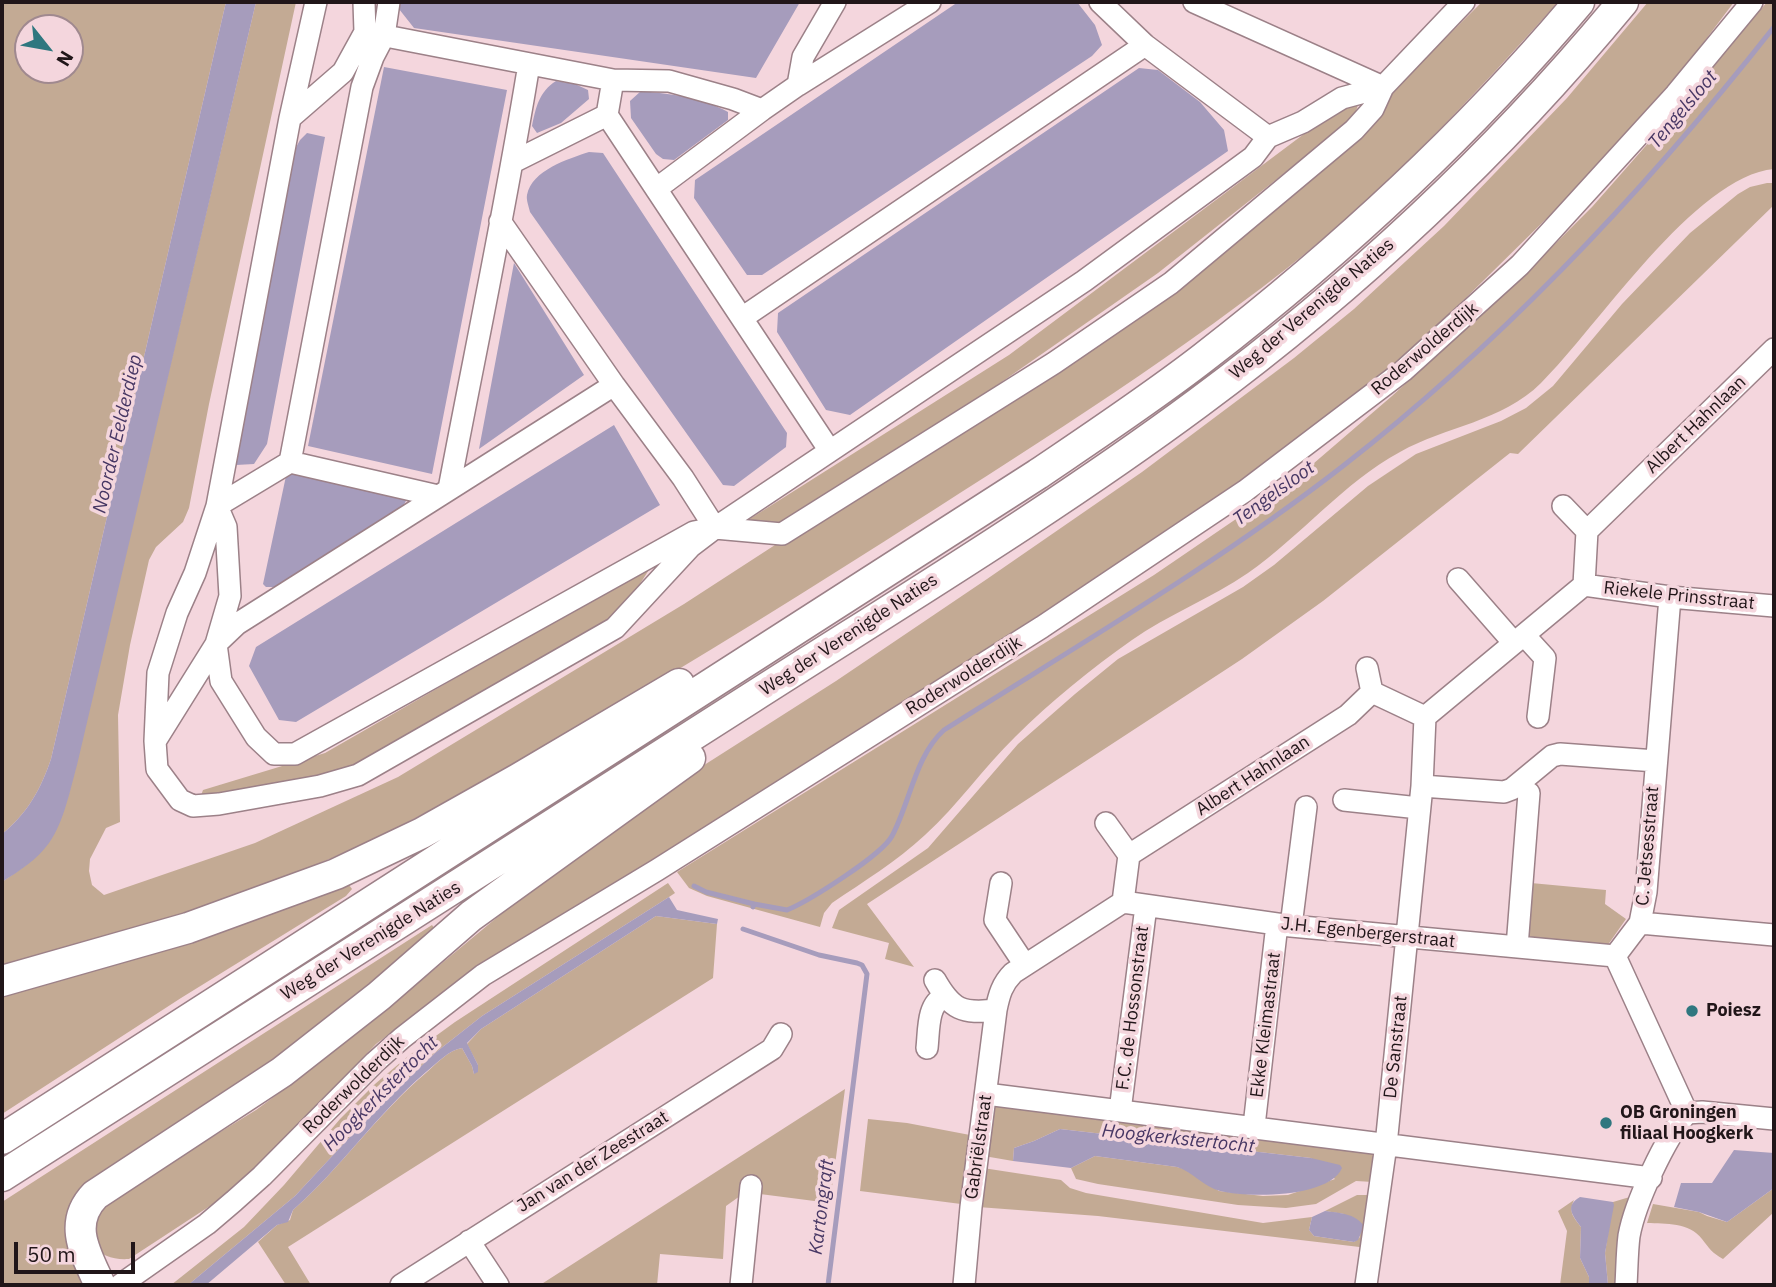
<!DOCTYPE html>
<meta charset="utf-8">
<style>
body{margin:0}
#map{position:relative;width:1776px;height:1287px;overflow:hidden;background:#f4d6dd;font-family:"IBM Plex Sans",sans-serif}
canvas{display:block}
.frame{position:absolute;inset:0;border:4px solid #211619;pointer-events:none}
.north{position:absolute;left:14px;top:14px;width:70px;height:70px;box-sizing:border-box;background:#f4d6dd;border:2px solid #a0898f;border-radius:50%;rotate:121deg;font-size:19px;font-weight:700;line-height:28px;text-align:center;color:#211619}
.north::after{content:'';display:block;margin:auto;width:24px;height:32px;background:#2f777f;clip-path:polygon(50% 0,100% 100%,50% 72%,0 100%)}
.scale{position:absolute;left:14px;top:1242px;width:121px;height:32px;box-sizing:border-box;border:4px solid #211619;border-top:0;padding-left:9px;font-size:21px;line-height:24px;white-space:nowrap;color:#211619;-webkit-text-stroke:5px #f4d6dd;paint-order:stroke}
</style>
<div id="map">
<canvas width="1776" height="1287"></canvas>
<div class="frame"></div>
<div class="north">N</div>
<div class="scale">50 m</div>
</div>
<script>
const g = document.querySelector('canvas').getContext('2d');
g.lineJoin = 'round';
function fill(path, color) { g.fillStyle = color; g.fill(path, 'evenodd'); }
function stroke(path, color, width, dash) { g.strokeStyle = color; g.lineWidth = width; g.lineCap = dash ? 'butt' : 'round'; g.setLineDash(dash || []); g.stroke(path); }
function write(font, color, halo, rows, align = 'center') {
  g.font = font + ' "IBM Plex Sans",sans-serif'; g.lineWidth = 7; g.setLineDash([]); g.textBaseline = 'middle'; g.strokeStyle = halo; g.fillStyle = color; for (const [text, x, y, turn = 0] of rows) {
    g.save(); g.translate(x, y); g.rotate((+turn || 0) * Math.PI / 180); g.textAlign = isNaN(turn) ? turn : align; if (halo) g.strokeText(text, 0, 0); g.fillText(text, 0, 0); g.restore();
  }
}
fill(new Path2D(`
 M2 2H226L51 759C41 789 27 814 2 834ZM28 28H70V70H28Z
 M256 2H296L209 404 189 508 183 522 156 547 149 560 130 645 118 715 120 822 106 828 90 859 89 871 92 885 104 895 255 843 398 777 684 604 1051 366 1357 125 1482 2H1558C1474 96 1385 191 1286 269 1159 368 1021 454 885 541 770 614 654 686 535 753 460 795 383 838 303 870 205 910 103 939 2 968V882C47 852 51 843 69 793Z
 M1648 2H1734L1673 83 1573 197 1545 220 1418 345 1344 407 1281 456 1114 569 456 984 376 1044 277 1148 228 1192 213 1204 129 1259C113 1260 102 1256 91 1245L97 1208 256 1110 298 1079 365 1027 512 905 665 790 836 681 987 579 1142 472 1294 358 1354 309 1444 226 1567 98Z
 M1767 2H1774V169C1695 176 1597 328 1541 383 1502 422 1446 426 1400 452 1343 483 1301 536 1248 573 1212 598 1167 615 1132 640 1091 669 1051 701 1015 737 983 768 958 805 925 835 897 861 863 882 832 903L824 913 820 927 707 896 689 888 677 872 1154 575 1299 476 1392 396 1526 273 1592 207 1687 99Z
 M1358 105 1356 111 1339 130 1158 273 983 395 780 524 737 527 1009 355 1340 107Z
 M1767 183H1774V205L1518 454 1510 453 1323 601 1242 659 867 904 914 967 885 959 889 943 832 928 839 910 928 848 1018 744 1075 694 1118 659 1243 587 1274 565 1368 486 1416 454 1501 421 1526 408 1553 386 1622 304 1690 233 1738 194 1750 187Z
 M652 565 617 620 386 756 321 779 199 801 203 790 325 753Z
 M346 881 352 889 346 896 181 998 2 1114V992Z
 M668 883 675 893 669 897 482 1016 435 1053 376 1109 295 1196 188 1285H171L244 1227 284 1185 340 1119 375 1084 407 1057 455 1022Z
 M1531 883 1606 890 1605 904 1626 919 1605 949 1525 940Z
 M656 916 717 924 713 978 288 1247 311 1285H286L258 1242 277 1225 290 1220 293 1210C341 1168 377 1114 427 1072 437 1063 449 1050 462 1048L472 1066 474 1074 478 1065 467 1044 481 1029Z
 M432 925 440 936 348 1014 82 1196 86 1285H2V1202Z
 M845 1089 830 1203 760 1194 761 1181 726 1206 723 1259 660 1254 657 1285H540Z
 M992 1100 1378 1150 1373 1182 1356 1181 1316 1204 1286 1208 1238 1205 1098 1184 1076 1179 1071 1168 1095 1156 1177 1167 1188 1170 1219 1191 1263 1196 1288 1195 1335 1179 1311 1158 1060 1129 1034 1141 1014 1148 1013 1161 984 1156Z
 M868 1119 907 1123 970 1135 961 1204 860 1191Z
 M983 1168 1061 1180 1070 1188 1086 1193 1263 1223 1312 1217 1309 1230 1314 1236 1354 1242 1360 1237 1344 1214 1325 1211 1357 1195H1373L1368 1248 1098 1216 978 1207Z
 M1774 1188V1212L1723 1259C1712 1253 1709 1248 1702 1239 1689 1222 1666 1224 1647 1223L1653 1204 1699 1212 1707 1216 1727 1222Z
 M1633 1196 1620 1285H1608L1605 1253 1613 1202Z
 M1574 1200C1568 1213 1574 1217 1581 1227L1580 1258 1589 1277V1285H1560L1567 1231 1558 1211Z`), '#c3aa94');
fill(new Path2D(`
 M226 2H256L77 765C70 790 64 822 49 843 37 860 19 871 2 882V834C27 814 41 789 51 759Z
 M400 2H800L756 78 414 28 399 9Z
 M958 2H1077L1095 25 1102 45 1092 56 762 275H747L694 198 695 180Z
 M384 67 507 90 432 474 308 446Z
 M1139 68 1158 70 1200 102 1224 130 1228 151 850 415 826 410 777 332 778 313Z
 M556 81 575 84 588 90 589 99 561 123 537 133 532 126C536 107 539 92 556 81Z
 M641 91C671 94 701 97 728 112V120L674 160 663 159 656 154 631 118 630 101Z
 M307 133 325 137 267 444 254 464 236 465 293 153 300 140Z
 M589 152 603 153 787 433 786 447 734 486 723 485 530 212C529 207 526 200 527 195 532 170 568 159 589 152Z
 M514 263 584 375 479 449Z
 M614 425 660 505 296 722 279 720 249 666 256 647Z
 M292 472 407 499 401 510 276 587H266L263 584 286 476Z
 M669 897 677 910 718 919 717 924 656 916 481 1029 467 1043 478 1065V1072L474 1074 472 1066 462 1048C449 1050 437 1063 426 1072 377 1114 341 1168 293 1210L288 1222 277 1225 206 1285H188L295 1196 376 1109 435 1053 482 1016Z
 M1060 1129 1311 1158 1340 1165 1342 1168C1329 1198 1248 1198 1220 1191 1204 1187 1193 1172 1177 1167L1095 1156 1071 1168 1013 1161 1014 1148 1034 1141Z
 M1734 1150 1774 1153V1188L1727 1222 1699 1212 1674 1207 1681 1183H1712Z
 M1580 1197 1613 1202 1614 1205 1605 1253 1608 1285H1589V1277L1580 1258 1581 1227C1573 1216 1564 1206 1580 1197Z
 M1325 1211C1339 1213 1355 1213 1364 1226L1358 1240 1354 1242 1314 1236 1309 1230 1312 1217Z`), '#a69cbc');
stroke(new Path2D(`
 M694 886 706 892 754 904
 M753 907 754 904 787 910C809 901 882 855 892 836 910 803 915 756 944 730 1078 645 1217 564 1343 466 1505 340 1647 188 1774 27
 M743 929 819 955 857 963 862 965 867 974 828 1285`), '#a69cbc', 5);
const minor = new Path2D(`
 M1100 2 1145 45 1268 137 1303 122 1342 98 1383 87
 M1194 2 1383 87
 M365 32 613 80 669 81 733 99 762 110 798 85 803 57 835 2
 M798 85 930 2
 M607 115 830 451
 M290 118 343 72 365 32 364 2
 M513 162 607 115 613 80
 M656 189 762 110
 M500 221 614 385 683 478 715 528
 M742 318 1145 45
 M614 385 237 624 216 644 221 681 256 737 274 754H295L694 532 715 528 1084 281 1253 157 1268 137
 M290 462 362 87 373 57 384 36 389 2
 M449 489C476 347 506 206 529 64
 M438 496 290 462 217 506 195 573 177 613 158 673 155 741 157 769 180 800 193 806 219 804 320 786 358 775 615 628 690 547 715 528 782 534 1054 363 1171 283 1354 130 1373 109 1383 87 1464 2
 M1563 506 1587 531 1774 349
 M1458 579 1514 643
 M1584 585 1670 597 1774 606
 M1670 597 1646 892 1640 923 1615 956 1687 1113
 M1524 635 1545 658 1538 717
 M1367 668 1372 692
 M156 740 216 644 230 596 226 527 217 506 290 118 316 2
 M1422 786 1504 792 1512 789 1552 756 1560 754 1656 761
 M1344 800 1419 808
 M1106 823 1129 855
 M1001 883 995 920 1025 965
 M1123 902 1291 926 1615 956
 M1640 923 1774 935
 M1291 926 1306 807
 M1517 947 1529 793
 M935 980C952 1010 962 1014 996 1010 999 995 1002 984 1013 973L1123 902 1129 855 1348 715 1372 692 1425 717 1584 585 1587 531
 M927 1048C929 1031 927 1004 944 997
 M986 1094 1651 1178
 M1120 1111 1146 906
 M1254 1126 1277 924
 M469 1241 498 1285
 M120 1285 207 1224 234 1201 262 1176 375 1062 402 1038 483 975 657 870 1042 627 1245 491 1403 371 1520 265 1676 94 1752 2
 M401 1285 772 1049 781 1034
 M741 1285 751 1186
 M964 1285 971 1207 996 1010
 M1366 1285 1386 1145 1422 786 1425 717
 M1626 1285C1627 1269 1627 1252 1629 1236 1635 1203 1665 1138 1687 1113L1702 1112 1774 1119`);
const highway = new Path2D(`
 M2 981 188 928 336 874 422 833 518 779 679 684
 M2 1139 1038 474C1094 436 1150 399 1203 358 1340 252 1467 135 1579 2
 M2 1176C252 1017 502 858 751 698 901 602 1055 509 1198 403 1355 287 1499 152 1623 2
 M100 1285C86 1254 67 1224 95 1195L282 1072 379 996 471 916 690 758`);
stroke(minor, '#9c8188', 24);
stroke(highway, '#9c8188', 33);
stroke(minor, '#fff', 21);
stroke(highway, '#fff', 30);
for (const [x, y, r, color] of [
 [1692,1011,7,"#2f777f"],
 [1606,1123,7,"#2f777f"]
]) { const dot = new Path2D(); dot.arc(x, y, r, 0, 2 * Math.PI); g.fillStyle = color; g.fill(dot); stroke(dot, '#f4d6dd', 2.5); }
write('18px', '#211619', '#f4d6dd', [
 ["Weg der Verenigde Naties",1312,309,-40],
 ["Roderwolderdijk",1425,349,-40],
 ["Albert Hahnlaan",1696,425,-44],
 ["Riekele Prinsstraat",1679,596,6],
 ["Weg der Verenigde Naties",849,635,-33],
 ["Roderwolderdijk",964,676,-32],
 ["Albert Hahnlaan",1253,776,-33],
 ["C. Jetsesstraat",1648,846,-85],
 ["J.H. Egenbergerstraat",1368,933,6],
 ["Weg der Verenigde Naties",371,941,-32],
 ["F.C. de Hossonstraat",1133,1008,-83],
 ["Ekke Kleimastraat",1266,1025,-83],
 ["De Sanstraat",1396,1047,-84],
 ["Roderwolderdijk",354,1085,-44],
 ["Gabriëlstraat",979,1147,-82],
 ["Jan van der Zeestraat",593,1162,-32]
]);
write('bold 18px', '#211619', '#f4d6dd', [
 ["Poiesz",1706,1011],
 ["OB Groningen",1620,1113],
 ["filiaal Hoogkerk",1620,1134]
], 'left');
write('italic 19px', '#473764', '#f4d6dd', [
 ["Tengelsloot",1683,110,-50],
 ["Noorder Eelderdiep",118,434,-77],
 ["Tengelsloot",1274,494,-36],
 ["Hoogkerkstertocht",381,1094,-45],
 ["Hoogkerkstertocht",1178,1139,6],
 ["Kartongraft",822,1207,-83]
]);
</script>
